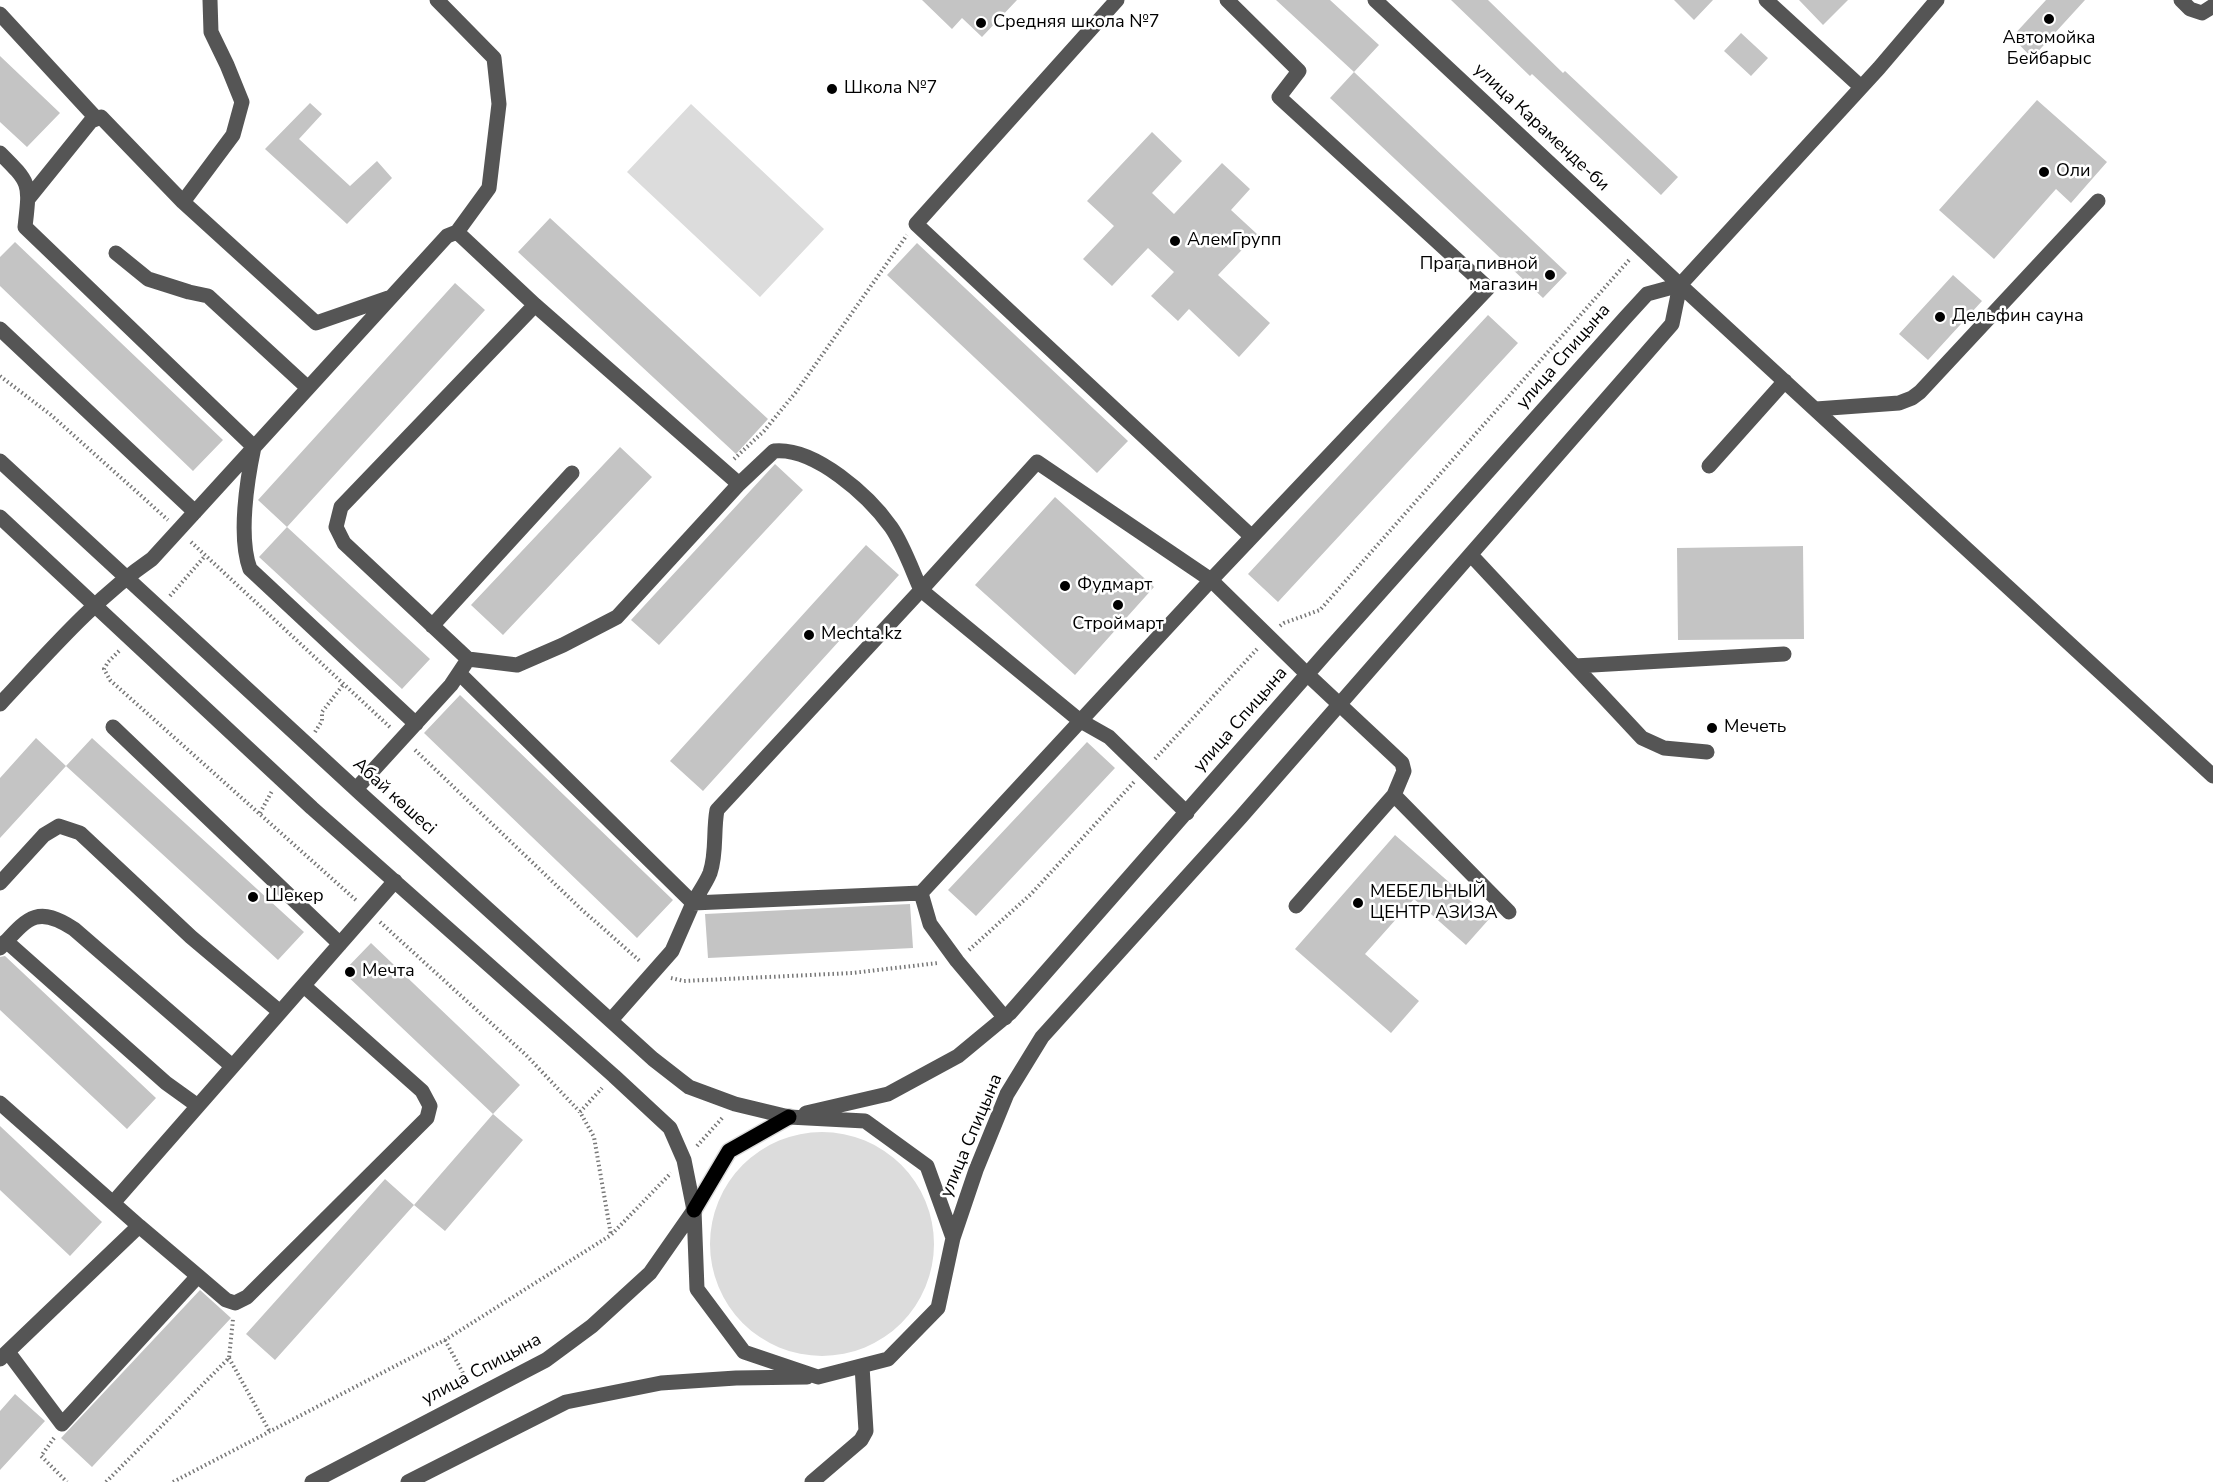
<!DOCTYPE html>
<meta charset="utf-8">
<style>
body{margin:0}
canvas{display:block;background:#fff}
</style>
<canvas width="2213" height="1482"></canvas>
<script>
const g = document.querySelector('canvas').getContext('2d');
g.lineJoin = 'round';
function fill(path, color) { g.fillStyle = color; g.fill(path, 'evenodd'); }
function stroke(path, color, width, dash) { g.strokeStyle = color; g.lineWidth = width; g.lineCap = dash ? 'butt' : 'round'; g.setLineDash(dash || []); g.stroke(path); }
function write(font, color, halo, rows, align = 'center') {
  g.font = font + ' "Nunito Sans",sans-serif'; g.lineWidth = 5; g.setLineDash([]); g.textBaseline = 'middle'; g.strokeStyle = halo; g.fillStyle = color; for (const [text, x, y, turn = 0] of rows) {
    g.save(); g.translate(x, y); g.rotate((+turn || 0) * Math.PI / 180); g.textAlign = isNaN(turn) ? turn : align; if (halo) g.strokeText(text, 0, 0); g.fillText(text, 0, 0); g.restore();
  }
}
fill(new Path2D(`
 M691 104 824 229 760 297 627 172Z
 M710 1244a112 112 0 1 1 224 0a112 112 0 1 1-224 0Z`), '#dcdcdc');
fill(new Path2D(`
 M922 0H1017L982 37 962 18 952 29Z
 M1276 0H1330L1379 45 1354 72Z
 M1451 0H1488L1563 73 1565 71 1678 177 1661 195 1532 74 1530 76Z
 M1674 0H1713L1694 20Z
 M1799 0H1848L1823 25Z
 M2046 0H2085L2032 58 2012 37Z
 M1741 33 1768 58 1751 76 1724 51Z
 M0 56 60 113 27 147 0 122Z
 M1354 72 1567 273 1543 298 1330 98Z
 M2037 100 2107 162 2071 203 2056 189 1994 259 1939 210Z
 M310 103 322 114 299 139 350 186 377 161 392 178 347 224 265 149Z
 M1152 132 1182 161 1152 193 1174 214 1222 163 1250 189 1231 210 1257 234 1218 275 1270 323 1239 357 1189 309 1178 321 1151 296 1174 272 1148 248 1112 286 1083 259 1114 226 1087 201Z
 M550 218 768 419 736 454 518 252Z
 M15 242 223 440 193 471 0 286V257Z
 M917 243 1128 441 1097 473 887 275Z
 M1953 275 1982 301 1928 360 1899 334Z
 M455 283 485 310 287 527 258 500Z
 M1488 315 1518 343 1278 602 1248 574Z
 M620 447 652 477 503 635 471 605Z
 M775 464 803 490 659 645 631 620Z
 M1055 497 1154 587 1075 675 975 585Z
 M287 527 430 659 402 689 259 557Z
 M866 545 899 575 703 791 670 761Z
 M1803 546 1804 639 1678 640 1677 548Z
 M460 695 673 900 637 938 424 733Z
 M36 738 66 766 0 838V778Z
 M92 738 304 932 278 960 66 766Z
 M1087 742 1115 768 976 916 948 890Z
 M1395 835 1490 918 1466 945 1414 899 1365 954 1419 1001 1391 1033 1295 949Z
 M910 904 913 948 708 958 705 914Z
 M371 943 520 1085 493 1114 343 972Z
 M5 956 156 1098 127 1129 0 1010V957Z
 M493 1114 523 1140 445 1231 414 1205Z
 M0 1126 102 1222 70 1256 0 1190Z
 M385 1179 414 1205 275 1360 246 1334Z
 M200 1290 231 1318 92 1467 61 1438Z
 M15 1394 45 1421 0 1470V1411Z`), '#c4c4c4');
const major = new Path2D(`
 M694 1210 729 1151 789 1117`);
stroke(major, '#dbdbdb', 18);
stroke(new Path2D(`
 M0 376 51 415 168 520
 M734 459 764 431 796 392 907 235
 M191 542 392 729
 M170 596 205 556
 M1280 626 1284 623 1320 610 1630 259
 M119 651 108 662 104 669 110 680 357 901
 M315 732 322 721V712L343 685
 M415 750 580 908 641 962
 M1155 759 1258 648
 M260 813 272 791
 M380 922 526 1055 580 1112 594 1137 611 1235
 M969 950 1031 894 1134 782
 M671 978 684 981 852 973 938 963
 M580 1112 602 1088
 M697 1146 724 1116
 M445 1340 469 1384
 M229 1358 270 1432
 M54 1438 41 1456 67 1482
 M106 1482 229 1358 233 1319
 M173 1482 445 1340 611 1235 671 1173`), '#777', 4, [1.5, 3]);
stroke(new Path2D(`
 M210 0 211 32 227 65 242 102 233 135 183 202 316 323 388 298
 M437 0 494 58 499 104 489 188 457 232
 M1117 0 916 224 1252 537
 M1375 0 1680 285 2213 776
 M1766 0 1861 87
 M2181 0 2190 9 2202 13 2213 6
 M0 14 96 118
 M0 153C31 184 30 183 25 227L254 447C247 480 238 537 250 569L416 724
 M28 199 91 121 101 117 183 202
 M116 253 148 279 189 292 208 296 308 388
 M0 329 195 512
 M1816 409 1899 403 1912 398 1920 392 2098 201
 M0 461 361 794 653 1059 689 1087 735 1104 789 1117 865 1121 927 1166 953 1238 938 1308 888 1359 818 1377 744 1352 697 1289 694 1210 684 1160 670 1128 614 1076 312 808 0 517
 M1709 466 1785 381
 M739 484 774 451C815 447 869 496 891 527 903 544 912 570 921 590L1037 462 1211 580 1488 288 1279 97 1299 71 1227 0
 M1471 555 1642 738 1664 748 1707 752
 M432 626 572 473
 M1575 666 1784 654
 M459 673 693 903 672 951 611 1020
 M0 704C48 653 94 599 152 559L447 236 457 232 535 305 739 484 617 617 563 645 517 665 468 659 344 543 336 527 341 507 535 305
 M113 727 340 944
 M356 789 451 685 465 664
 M1394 795 1509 912
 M0 883 44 835 59 826 80 833 191 937 280 1012
 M921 893 930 924 957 961 1005 1018
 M693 903 921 893 1211 580 1308 675 1402 763 1404 771 1394 795 1296 906
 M693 903C698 894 706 883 710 873 717 853 713 831 717 810L921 590 1079 720 1109 737 1187 813
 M6 941 166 1083 198 1106
 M0 948C27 919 36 904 74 929L232 1066
 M0 1103 113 1203
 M806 1113 888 1094 958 1056 1010 1013 1325 654 1625 318 1647 294 1680 285 1879 68 1937 0
 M139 1226 198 1276
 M953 1238 976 1170 1007 1094 1042 1037 1241 817 1672 324 1680 285
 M8 1352 62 1424 198 1276 226 1300 235 1303 247 1297 427 1118 430 1106 422 1091 304 986
 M0 1359 139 1226 113 1203 395 881
 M312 1482 546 1360 592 1326 650 1273 694 1210
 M408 1482 566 1402 661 1383 736 1378 807 1377
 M812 1482 861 1440 866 1431 862 1366`), '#555', 15);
stroke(major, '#000', 15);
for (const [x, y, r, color] of [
 [2049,19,6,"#000"],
 [981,23,6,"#000"],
 [832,89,6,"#000"],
 [2044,172,6,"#000"],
 [1175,241,6,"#000"],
 [1550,275,6,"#000"],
 [1940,317,6,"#000"],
 [1065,586,6,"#000"],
 [1118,605,6,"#000"],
 [809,635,6,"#000"],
 [1712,728,6,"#000"],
 [253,897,6,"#000"],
 [1358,903,6,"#000"],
 [350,972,6,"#000"]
]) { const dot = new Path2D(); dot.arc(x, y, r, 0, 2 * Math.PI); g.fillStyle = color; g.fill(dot); stroke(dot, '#fff', 2); }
write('18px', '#000', '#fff', [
 ["Средняя школа №7",993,23],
 ["Автомойка",2049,39,"center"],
 ["Бейбарыс",2049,60,"center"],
 ["Школа №7",844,89],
 ["Оли",2056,172],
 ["АлемГрупп",1187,241],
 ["Прага пивной",1538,265,"right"],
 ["магазин",1538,286,"right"],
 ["Дельфин сауна",1952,317],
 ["Фудмарт",1077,586],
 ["Строймарт",1118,625,"center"],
 ["Mechta.kz",821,635],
 ["Мечеть",1724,728],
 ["МЕБЕЛЬНЫЙ",1370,893],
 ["ЦЕНТР АЗИЗА",1370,914],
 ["Шекер",265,897],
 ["Мечта",362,972]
], 'left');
write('18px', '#000', '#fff', [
 ["улица Караменде-би",1541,128,43],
 ["улица Спицына",1564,357,-49],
 ["улица Спицына",1241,720,-49],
 ["Абай көшесі",394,797,42],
 ["улица Спицына",972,1136,-67],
 ["улица Спицына",482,1370,-28]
]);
</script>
